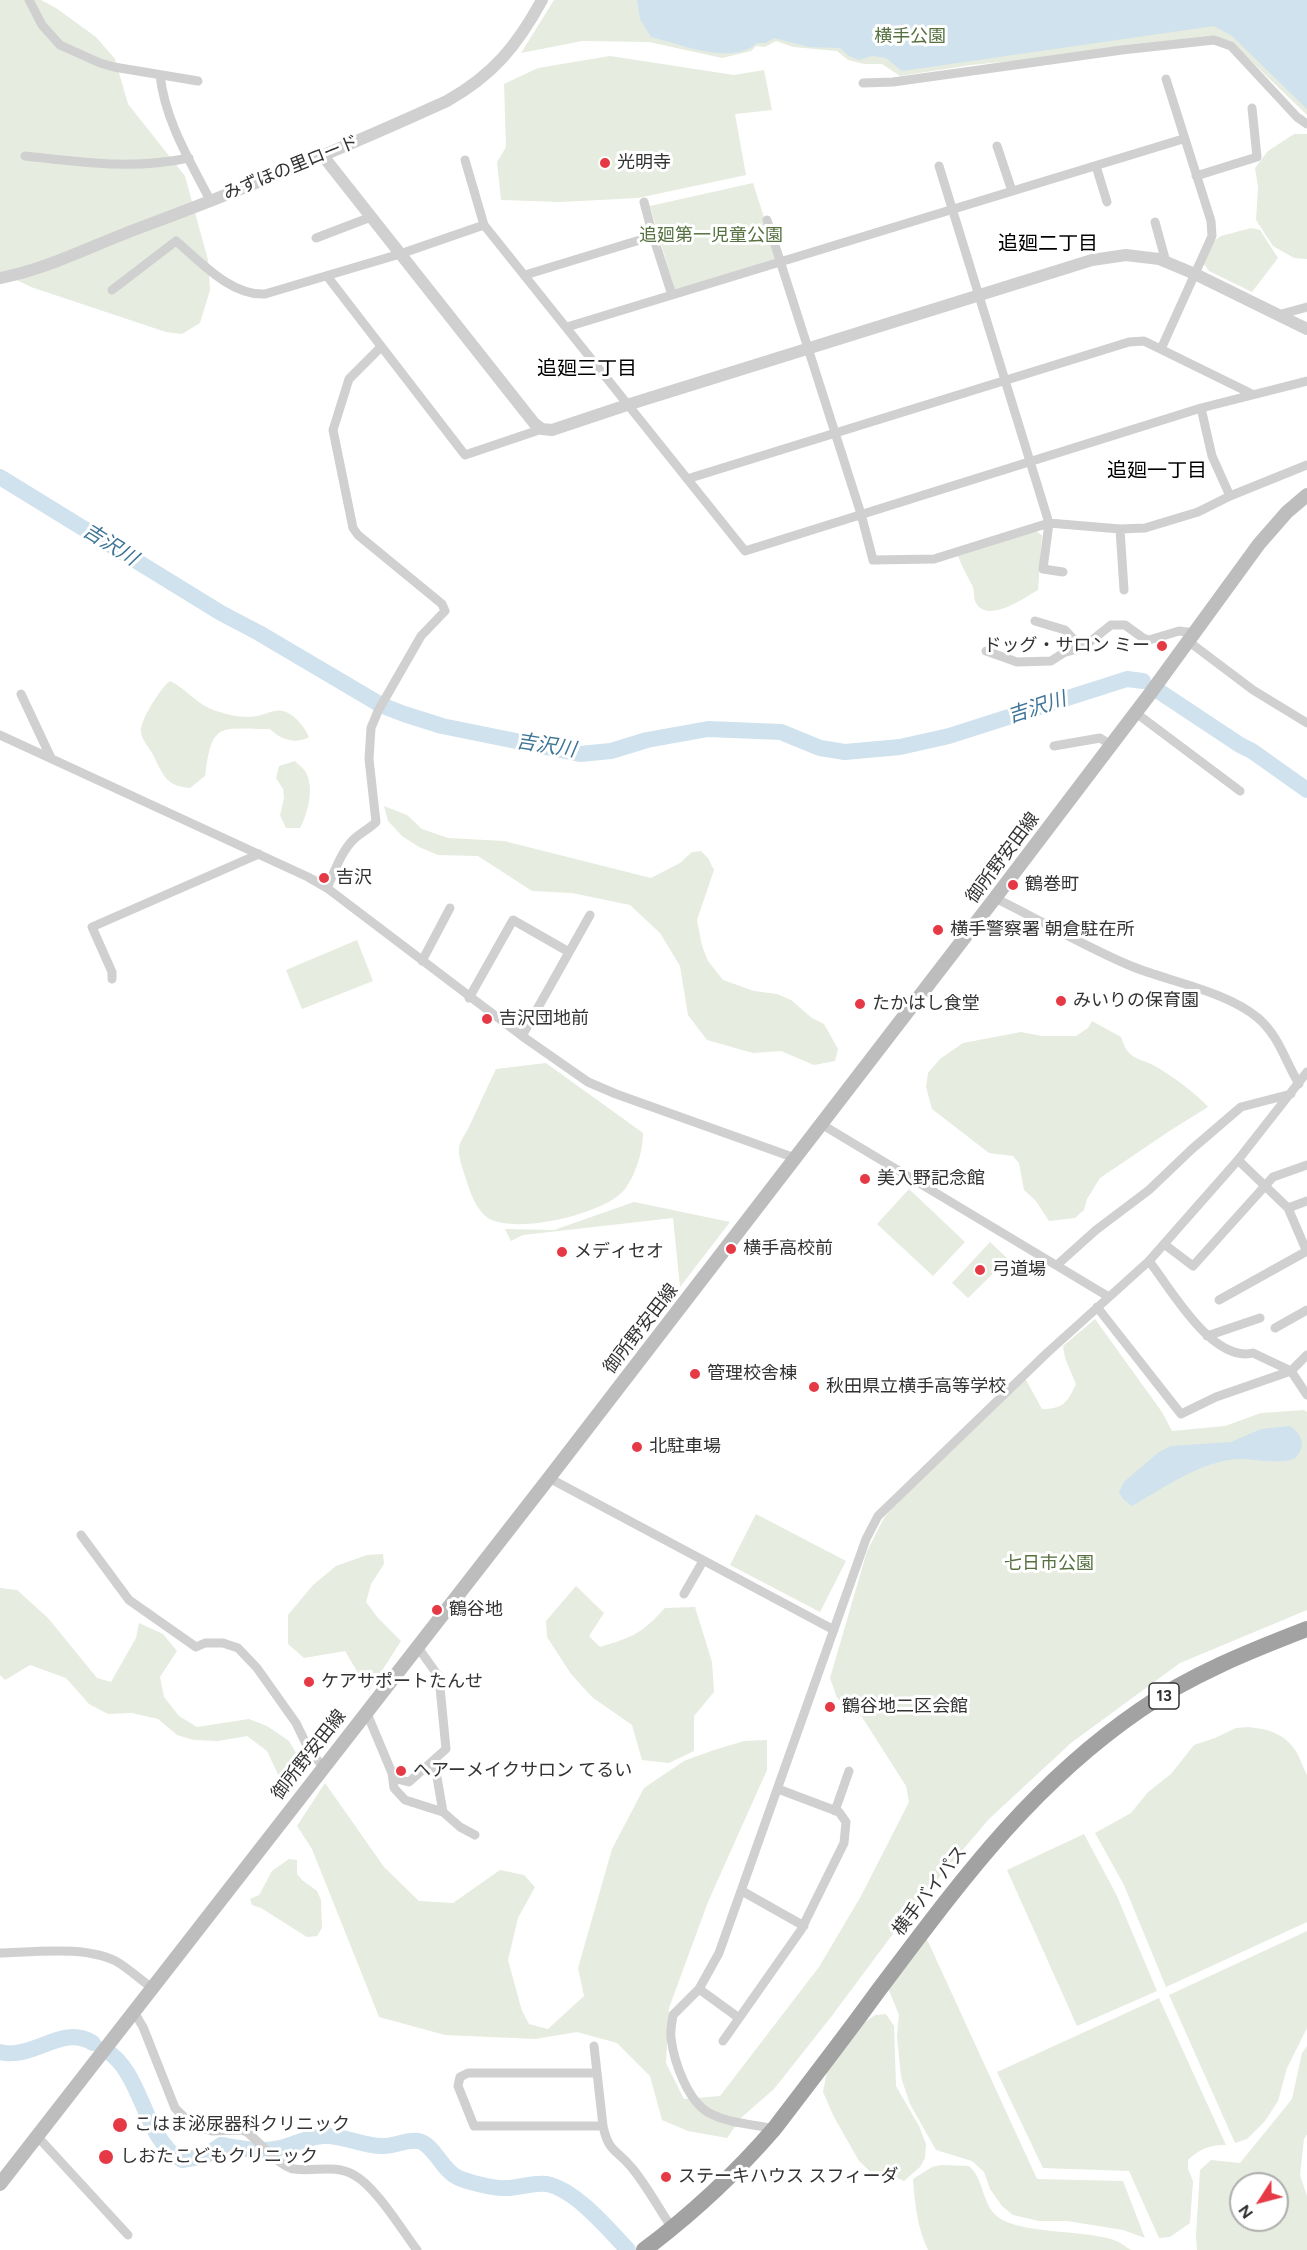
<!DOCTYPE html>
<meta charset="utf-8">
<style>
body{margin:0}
#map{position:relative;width:1307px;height:2250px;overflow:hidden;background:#fff;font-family:Figtree,sans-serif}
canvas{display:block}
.north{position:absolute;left:1229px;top:2172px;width:60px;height:60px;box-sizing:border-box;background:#fff;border:2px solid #adadad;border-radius:50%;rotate:234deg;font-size:16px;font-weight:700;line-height:24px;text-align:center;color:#333}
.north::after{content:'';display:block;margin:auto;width:21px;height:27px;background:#e63946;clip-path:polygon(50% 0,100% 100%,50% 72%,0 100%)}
</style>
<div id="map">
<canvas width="1307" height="2250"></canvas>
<div class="north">N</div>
</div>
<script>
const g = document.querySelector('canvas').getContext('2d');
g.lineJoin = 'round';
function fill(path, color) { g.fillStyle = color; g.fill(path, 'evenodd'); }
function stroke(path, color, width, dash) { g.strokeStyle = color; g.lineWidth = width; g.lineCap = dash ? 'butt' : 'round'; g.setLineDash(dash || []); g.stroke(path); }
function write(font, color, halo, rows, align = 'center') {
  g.font = font + ' Figtree,"Noto Sans JP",sans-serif'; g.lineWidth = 6; g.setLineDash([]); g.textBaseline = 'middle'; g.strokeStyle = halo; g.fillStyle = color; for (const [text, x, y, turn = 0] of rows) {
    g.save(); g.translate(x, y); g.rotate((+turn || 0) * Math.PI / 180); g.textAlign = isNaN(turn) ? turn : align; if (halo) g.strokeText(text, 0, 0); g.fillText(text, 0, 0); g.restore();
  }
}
fill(new Path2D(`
 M0 0H41L56 8 96 37 115 59 128 104 185 176 208 260 210 290 200 323 182 334 166 332 31 287 0 272Z
 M554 0H1307V115L1229 40 971 65 900 76 882 64H864L848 60 837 51 793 47 776 41 765 47 756 46 751 51 722 58 649 42 582 41 521 53Z
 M610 56 734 75 764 70 772 110 735 114 746 175 638 198 560 202 501 200 497 162 506 147 504 84 538 68Z
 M1294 134H1307V259L1294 258 1273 246 1256 220 1258 187 1255 168 1268 151Z
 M753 183 778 261 675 291 650 206Z
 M1251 228 1260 230 1278 258 1252 292 1209 271 1204 264 1214 241 1221 236Z
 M1036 531 1042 535 1038 590C1024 598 988 624 976 603 973 598 975 591 972 585 967 576 962 566 958 556Z
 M170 681C187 689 197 705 216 711 226 714 238 717 248 717 259 717 265 713 275 711 289 707 304 725 309 737 295 745 280 739 270 729 220 729 212 720 205 776L190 788C164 786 163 773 152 753 148 746 142 740 141 732 139 722 161 687 170 681Z
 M295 761C298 764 303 768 305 771 315 787 308 813 300 828H286L280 815 284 798 283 789 276 778 279 766Z
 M384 806 407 815 422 829 448 838 504 841 651 878 680 863 692 852 701 851 708 858 714 870 697 920 702 946 708 961 723 980 754 991 777 994 791 1000 812 1018 824 1024 838 1049 835 1061 814 1065 781 1051 753 1053 707 1040 688 1015 680 966 660 933 630 905 572 893 532 891 478 856 438 855 419 847 402 836 388 821Z
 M357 940 373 981 302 1009 286 970Z
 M1092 1021 1121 1037C1129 1061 1136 1056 1155 1066 1173 1077 1194 1091 1208 1107L1171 1130 1100 1178 1087 1199 1084 1210 1075 1218 1049 1221 1036 1201 1024 1190 1019 1163 1013 1156 989 1153 932 1109 926 1087 928 1073 940 1059 963 1043 1021 1032 1042 1036H1076L1088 1028Z
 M546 1063 643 1133C643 1151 636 1174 625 1189 606 1214 515 1235 488 1218 476 1210 470 1192 466 1179 463 1170 458 1157 459 1147 460 1141 466 1133 469 1127 478 1107 487 1088 496 1069Z
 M909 1189 965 1242 933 1276 877 1224Z
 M634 1202 730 1222 680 1287 673 1218 523 1235 511 1241 505 1229 554 1230Z
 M990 1242 1008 1259 968 1298 952 1283Z
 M1095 1319 1162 1412 1172 1431 1225 1426 1261 1413 1304 1410 1307 1412V1610L1180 1663 1071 1743 989 1819 904 1919 831 2017 774 2089 742 2117 727 2138 688 2131 662 2120 650 2076 617 2043 577 2032 535 2039 445 2035 379 2017 312 1849 297 1826 325 1783 384 1867 419 1901 453 1903 500 1870 524 1875 535 1887 518 1918 508 1960 522 2011 529 2024 548 2029 584 1996 578 1968 612 1849 644 1788 684 1761 711 1751 744 1741 767 1740V1770L708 1902 669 2008 666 2063 684 2099 720 2096 819 1967 861 1896 909 1802 906 1786 862 1717 837 1698 830 1678 867 1551 884 1518 899 1500 1025 1378 1042 1409C1063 1409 1067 1403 1076 1384L1065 1358 1063 1346Z
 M756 1514 846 1561 820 1612 730 1565Z
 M383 1554 384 1564 371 1584 366 1602 378 1618 401 1641 369 1691 345 1651 304 1658 288 1644V1615L313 1585 336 1566 367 1555Z
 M576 1586 604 1613 589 1636 600 1647C633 1637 641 1634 665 1608L695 1607 712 1662 714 1692 694 1716V1751L669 1763 642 1760 632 1725 592 1697 571 1674 547 1637 546 1621Z
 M0 1588 17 1590 48 1618 97 1678 111 1682 136 1638 139 1623 163 1634 177 1651 160 1677 164 1697 179 1716 197 1727 249 1719 267 1726 289 1741 302 1763 295 1777 286 1780 280 1779 267 1751 247 1736 218 1741 194 1740 177 1735 158 1719 132 1713 108 1714 89 1704 66 1678 30 1665 5 1680 0 1675Z
 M1248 1727C1269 1729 1286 1734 1297 1753 1301 1760 1303 1768 1307 1775V1922L1166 1987 1124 1885 1095 1833 1131 1813 1148 1792 1171 1774 1194 1745 1215 1738 1236 1728Z
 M1084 1834 1116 1894 1157 1991 1077 2026 1007 1870Z
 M289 1859 297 1860V1874L302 1880 317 1891 321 1900 322 1928 317 1936 307 1937 261 1908 252 1905 250 1899 259 1895 272 1871Z
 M1307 1931V2028L1287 2068 1278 2101 1265 2121 1247 2139 1235 2143 1169 1995Z
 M925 1935 1037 2179 1123 2181 1145 2238 1123 2230 1067 2221H1039L1013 2215 1002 2206 990 2189 984 2172 972 2161 936 2150 910 2104 901 2077 897 2036 899 2015 888 1988Z
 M1159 1998 1226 2145C1211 2144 1199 2149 1188 2160V2169L1193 2181 1190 2223 1170 2237 1159 2238 1129 2171 1043 2168 997 2072Z
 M886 2014 894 2026 896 2086 919 2126 926 2144 925 2158 920 2167 904 2181 889 2174 875 2176 859 2161 834 2117 823 2092 827 2071 861 2025 875 2015Z
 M1307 2046V2134L1304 2139 1300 2175 1307 2196V2250H1197L1196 2236 1200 2170 1211 2160 1240 2163 1292 2099 1302 2053ZM1241 2184H1277V2220H1241Z
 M941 2165 969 2166C985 2180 981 2204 998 2217 1020 2234 1081 2230 1111 2239 1118 2241 1125 2246 1131 2250H928C917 2227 915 2204 913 2179L932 2167Z`), '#e6ecdf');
fill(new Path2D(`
 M637 0H1307V109L1232 36 1214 26 902 71 886 58 872 56 859 60 849 56 840 48 809 47 774 38 766 43H757C732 66 680 44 651 37L640 19Z
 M1290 1426C1302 1434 1307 1447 1295 1458 1284 1465 1254 1459 1240 1459 1202 1460 1164 1488 1132 1506L1123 1499 1119 1492 1124 1482 1159 1452 1171 1446 1231 1442 1261 1429Z`), '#cfe2ee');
stroke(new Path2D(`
 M0 477 221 613 259 633 381 705 404 714 442 726 580 754 611 751 647 740 708 729 781 732 820 748 845 752 900 747 949 736 1127 679 1143 681
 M1154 688 1240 745 1252 751 1307 790
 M104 2049C139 2070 141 2119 167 2148 170 2153 177 2156 182 2160L205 2156 221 2145C240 2148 262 2153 280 2148 296 2144 307 2137 324 2136 344 2135 362 2146 382 2146 394 2147 406 2139 418 2141 433 2143 442 2170 457 2177 466 2182 496 2189 506 2188 519 2188 534 2182 547 2184 576 2190 608 2229 628 2250
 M0 2052C5 2053 10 2054 15 2053 42 2051 66 2026 93 2043`), '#cfe2ee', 16);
stroke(new Path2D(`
 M29 0 42 25 60 45 100 63 114 67 198 81
 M160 75C165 121 190 161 211 202
 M863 83 893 82 1122 50 1214 40 1231 46 1297 117 1307 124
 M997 146 1012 191
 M25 156C82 162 131 170 189 158
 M465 160 484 225 745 551 1201 408 1307 381
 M939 166 1049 523 1043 569 1063 572
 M1096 166 1107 202
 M1196 176 1257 157 1252 108
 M644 202 653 236
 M767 220 861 514 873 560 934 559 1049 523 1120 529 1145 528 1198 512 1230 496 1307 465
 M1155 222 1166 262
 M316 238 371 217
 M525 275 653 236 672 295
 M327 276 465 455 542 429
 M112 290 176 241C201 262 231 296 265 294L400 254 484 225
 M1278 315 1307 307
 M567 327 1183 139
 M1161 349 1212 236 1211 221 1166 79
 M1201 408 1212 456 1230 496
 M687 479 1129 342 1144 341 1252 394
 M1120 529 1124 590
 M1035 621 1065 630 1082 648
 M1188 641 1253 690 1307 723
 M986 651 1017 662 1051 661 1065 652 1082 648 1111 625H1125L1143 638 1149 640 1179 631 1195 633
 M21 694 51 758
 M1136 713 1240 791
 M0 735 308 877 327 888 522 1036 588 1082 616 1094 795 1158
 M1054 746 1100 738 1111 745
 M327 888C334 873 341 852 353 840 360 833 369 829 376 822L369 759 371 728 378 711 421 636 445 611 442 604 358 535 353 528 333 430 349 379 381 347
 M995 898C1040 920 1085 947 1131 966 1170 982 1226 991 1258 1018 1279 1036 1285 1061 1299 1084
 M422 961 450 908
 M112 979V972L92 927 259 854
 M469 998 513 920 569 952
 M522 1036 590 915
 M821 1124 1109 1297
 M1238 1160 1288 1208 1307 1252
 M1288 1208 1307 1201
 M1164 1244 1193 1266 1273 1177 1307 1165
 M1149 1261C1171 1289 1212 1363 1253 1353L1291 1371 1307 1395
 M1057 1265 1096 1230 1149 1190 1192 1149 1241 1107 1291 1094
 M1219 1300 1307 1251
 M1097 1307 1181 1414 1216 1397 1291 1371 1307 1355
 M1275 1328 1307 1310
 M1207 1336 1260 1318
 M549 1478 834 1630
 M81 1535 129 1600 196 1647 205 1643H223L238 1648 257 1668 296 1723 310 1752 323 1766
 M684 1594 703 1561
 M366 1711 392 1773 394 1788 405 1800 443 1812
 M434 1760 443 1812 460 1827 475 1835
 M393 1778 409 1782 446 1749 439 1677 417 1646
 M835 1811 849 1771
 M742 1891 804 1926
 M0 1953C33 1952 90 1945 119 1963 130 1970 141 1980 152 1988
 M699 1989 739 2018
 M134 2012 143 2027 175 2108 185 2118 198 2126 212 2131 241 2130 247 2132C259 2142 280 2167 294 2169 315 2172 335 2164 354 2175 376 2187 401 2229 417 2250
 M723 2041 801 1930 844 1843 846 1822 839 1812 778 1789
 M594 2046 603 2126
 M596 2073H468L460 2077 458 2086 474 2126H603C609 2154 617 2149 632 2168 647 2186 659 2209 672 2228
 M774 2129C753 2124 731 2124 711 2114 688 2103 674 2062 671 2038 670 2031 672 2022 673 2015L699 1989 719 1953 866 1539 878 1516 1048 1352 1149 1261 1238 1160 1307 1072
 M37 2136 128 2235`), '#d0d0d0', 9);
stroke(new Path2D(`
 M323 156 534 423 542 429 552 430 627 405 1092 260 1126 255 1159 259 1195 274 1307 329
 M0 278C47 269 89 247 134 230 239 191 344 148 447 101 493 75 517 46 542 0`), '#d0d0d0', 12);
stroke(new Path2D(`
 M0 2184 549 1478 995 898 1149 695 1259 544 1287 512 1307 495`), '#bdbdbd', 14);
stroke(new Path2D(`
 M644 2250C692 2214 735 2174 774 2129 809 2083 844 2038 878 1991 958 1885 1028 1787 1140 1710 1190 1675 1250 1651 1307 1629`), '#a2a2a2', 16);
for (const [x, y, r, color] of [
 [605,163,6,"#e63946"],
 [1162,646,6,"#e63946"],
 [324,878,6,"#e63946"],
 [1013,885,6,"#e63946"],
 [938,930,6,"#e63946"],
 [1061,1001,6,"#e63946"],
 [860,1004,6,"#e63946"],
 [487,1019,6,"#e63946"],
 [865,1179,6,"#e63946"],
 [731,1249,6,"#e63946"],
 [562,1252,6,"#e63946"],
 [980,1270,6,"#e63946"],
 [695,1374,6,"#e63946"],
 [814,1387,6,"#e63946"],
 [637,1447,6,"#e63946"],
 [437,1610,6,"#e63946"],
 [309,1682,6,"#e63946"],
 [830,1707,6,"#e63946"],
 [401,1771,6,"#e63946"],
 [120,2125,8,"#e63946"],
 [106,2157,8,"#e63946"],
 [666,2177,6,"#e63946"]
]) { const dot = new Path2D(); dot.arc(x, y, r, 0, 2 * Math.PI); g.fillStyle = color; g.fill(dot); stroke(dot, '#fff', 2); }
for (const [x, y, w] of [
 [1164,1696,30]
]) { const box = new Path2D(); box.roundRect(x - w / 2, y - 13, w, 26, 4.5); g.fillStyle = '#fff'; g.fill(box); stroke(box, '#333', 1.5); }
write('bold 16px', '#333', null, [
 ["13",1164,1696]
]);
write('18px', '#56703f', '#fff', [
 ["横手公園",910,37],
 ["追廻第一児童公園",711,236],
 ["七日市公園",1049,1564]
]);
write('18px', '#333', '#fff', [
 ["光明寺",617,163],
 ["ドッグ・サロン ミー",1150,646,"right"],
 ["吉沢",336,878],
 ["鶴巻町",1025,885],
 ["横手警察署 朝倉駐在所",950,930],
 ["みいりの保育園",1073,1001],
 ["たかはし食堂",872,1004],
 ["吉沢団地前",499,1019],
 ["美入野記念館",877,1179],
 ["横手高校前",743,1249],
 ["メディセオ",574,1252],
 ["弓道場",992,1270],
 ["管理校舎棟",707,1374],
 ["秋田県立横手高等学校",826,1387],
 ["北駐車場",649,1447],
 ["鶴谷地",449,1610],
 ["ケアサポートたんせ",321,1682],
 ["鶴谷地二区会館",842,1707],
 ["ヘアーメイクサロン てるい",413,1771],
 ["こはま泌尿器科クリニック",134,2125],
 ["しおたこどもクリニック",120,2157],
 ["ステーキハウス スフィーダ",678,2177]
], 'left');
write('18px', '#333', '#fff', [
 ["みずほの里ロード",291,168,-22],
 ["御所野安田線",1003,858,-53],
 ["御所野安田線",641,1329,-52],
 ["御所野安田線",309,1755,-52],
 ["横手バイパス",930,1891,-52]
]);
write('20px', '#000', '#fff', [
 ["追廻二丁目",1048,244],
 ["追廻三丁目",587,369],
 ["追廻一丁目",1157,471]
]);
write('italic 20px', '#3f7597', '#fff', [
 ["吉沢川",110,545,32],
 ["吉沢川",1037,708,-18],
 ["吉沢川",546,746,9]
]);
</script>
